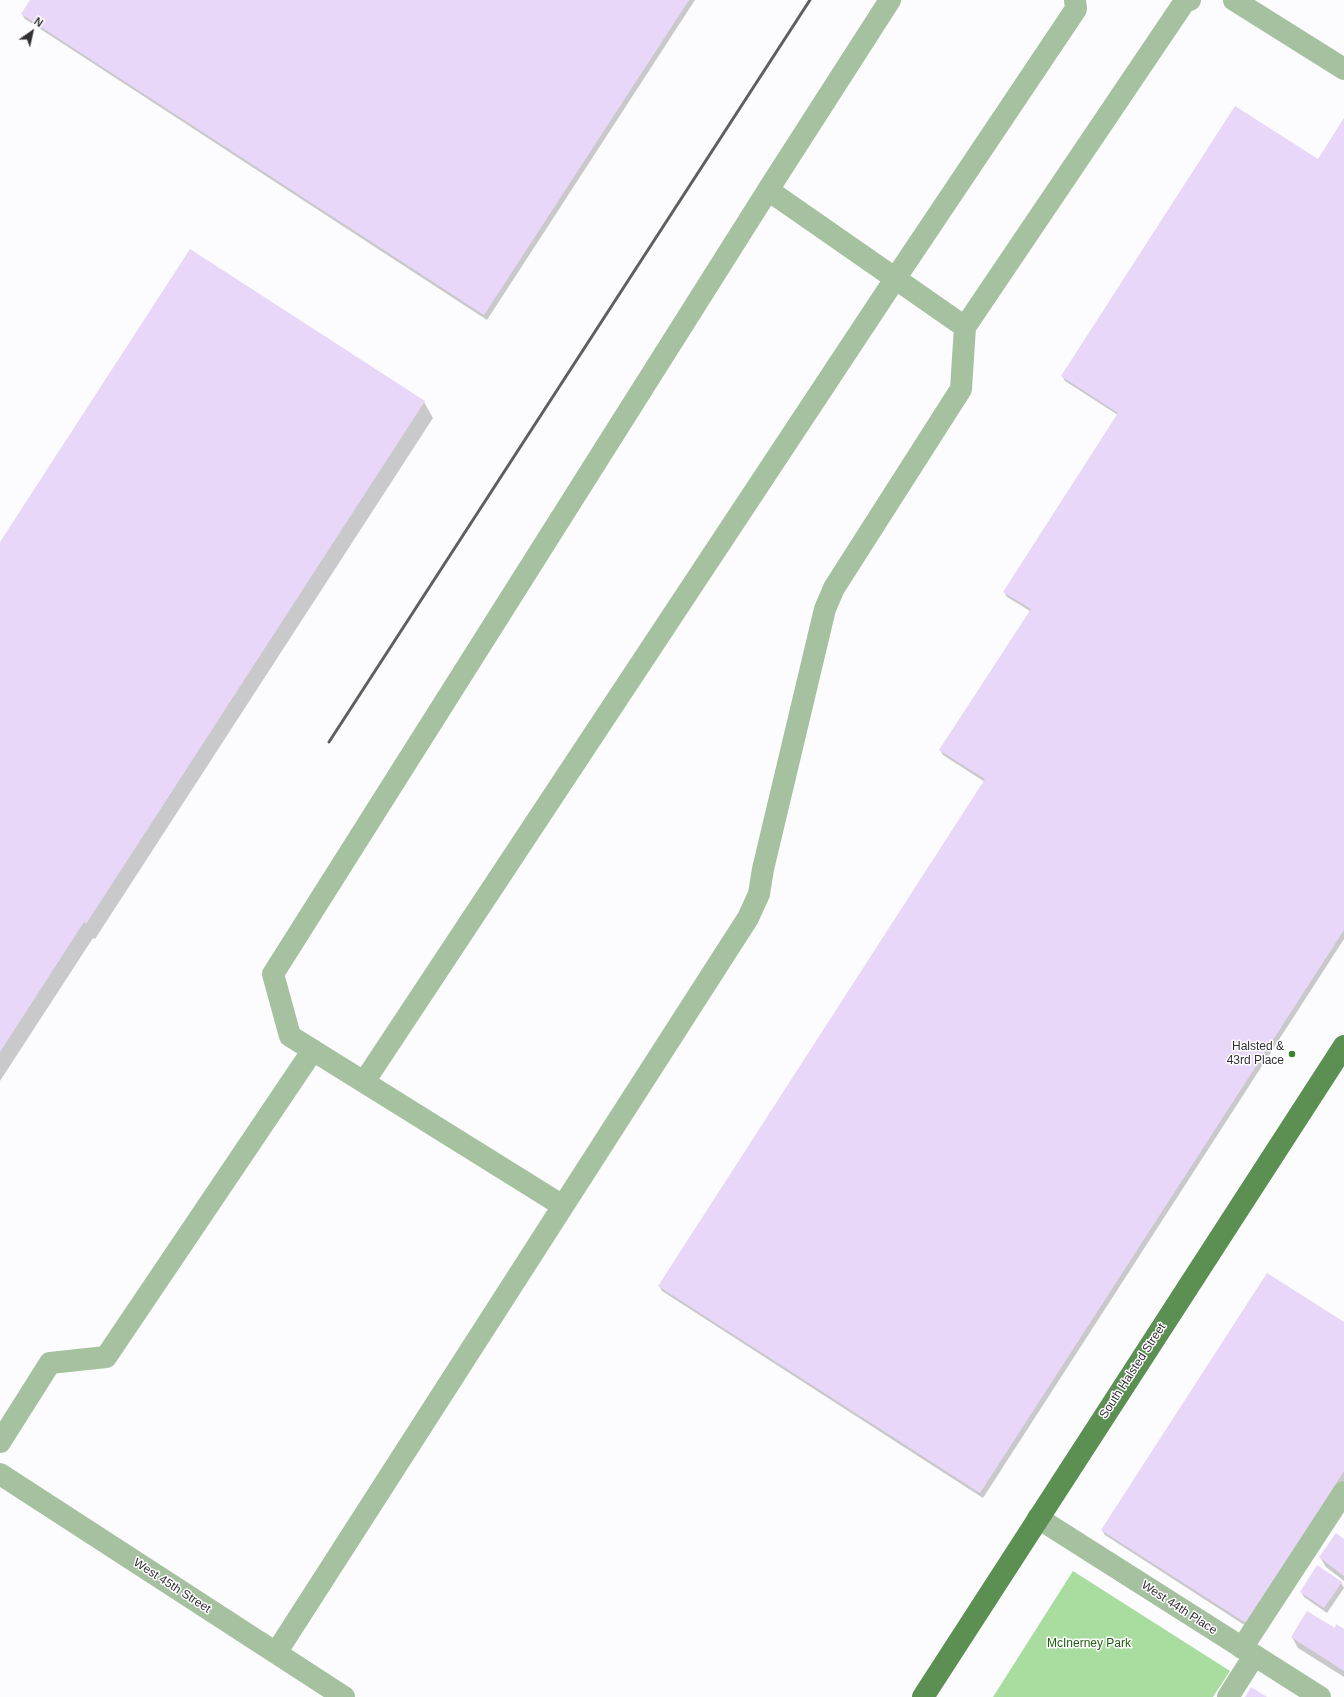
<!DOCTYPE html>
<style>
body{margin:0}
#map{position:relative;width:1344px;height:1697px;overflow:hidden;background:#fcfbfe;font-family:Helvetica,sans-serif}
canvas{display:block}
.north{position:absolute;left:12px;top:12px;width:40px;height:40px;-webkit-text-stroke:3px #fff;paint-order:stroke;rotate:34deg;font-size:11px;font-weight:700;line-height:16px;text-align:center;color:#333035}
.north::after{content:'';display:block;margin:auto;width:14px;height:18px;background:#333035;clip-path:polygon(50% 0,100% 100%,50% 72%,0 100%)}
</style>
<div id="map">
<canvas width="1344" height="1697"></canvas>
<div class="north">N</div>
</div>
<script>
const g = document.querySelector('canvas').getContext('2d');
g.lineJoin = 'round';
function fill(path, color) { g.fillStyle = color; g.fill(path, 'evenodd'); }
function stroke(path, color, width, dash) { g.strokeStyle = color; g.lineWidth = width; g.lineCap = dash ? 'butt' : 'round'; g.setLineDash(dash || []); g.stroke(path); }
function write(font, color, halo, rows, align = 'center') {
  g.font = font + ' Helvetica,sans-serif'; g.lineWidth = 3; g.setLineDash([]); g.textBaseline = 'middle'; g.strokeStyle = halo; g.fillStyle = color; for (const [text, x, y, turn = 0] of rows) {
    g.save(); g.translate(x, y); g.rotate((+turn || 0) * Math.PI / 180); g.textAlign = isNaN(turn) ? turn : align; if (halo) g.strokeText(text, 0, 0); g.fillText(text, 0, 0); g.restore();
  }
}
fill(new Path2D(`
 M1073 1571 1230 1671 1213 1697H993Z`), '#a9dd9f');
fill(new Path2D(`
 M32 0H695L487 320 25 19 22 14Z
 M1344 120V939L983 1498 662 1291 659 1286 985 782 943 755 940 750 1030 611 1007 597 1004 592 1118 415 1065 381 1062 376 1318 160Z
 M424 402 433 418 95 939 93 938 0 1081V544Z
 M1344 1323V1480L1249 1628 1105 1535 1102 1530Z
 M1344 1540V1581L1326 1567 1320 1557Z
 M1341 1582 1344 1588 1327 1613 1304 1597 1301 1592Z
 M1335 1630H1344V1677L1298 1648 1292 1637Z`), '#0003');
fill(new Path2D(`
 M30 0H689L484 315 21 14Z
 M1235 106 1318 159 1344 118V930L980 1493 658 1286 985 779 939 750 1031 609 1003 592 1118 413 1061 376Z
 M190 249 425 401 86 924 84 922 0 1052V542Z
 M1267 1273 1344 1322V1471L1246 1623 1101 1530Z
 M1336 1533 1344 1539V1576L1319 1557Z
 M1317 1565 1342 1582 1324 1608 1300 1592Z
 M1307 1611 1335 1628 1336 1624 1344 1629V1671L1291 1637Z
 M1251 1687 1267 1697H1245Z`), '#e8d7f8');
stroke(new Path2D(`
 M890 0 768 190 965 327
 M1234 0 1344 69
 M364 1082 895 279 1076 9 1075 0
 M563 1206 290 1036 273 974 768 190
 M0 1442 50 1363 106 1357 313 1050
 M0 1474 344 1697
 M1038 1518 1320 1697
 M1242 1648 1344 1492
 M276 1653 748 918 759 894 763 869 825 609 834 588 961 389 965 327 1185 1 1190 0
 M1228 1697 1254 1656`), '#a6c1a0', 22);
stroke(new Path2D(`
 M923 1697 1344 1046`), '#5c8f52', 22);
stroke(new Path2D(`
 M329 742 810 0`), '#615e63', 3);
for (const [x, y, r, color] of [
 [1292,1054,4,"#398329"]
]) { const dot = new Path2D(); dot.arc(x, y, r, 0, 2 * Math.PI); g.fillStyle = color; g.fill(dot); stroke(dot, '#fff', 1.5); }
write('12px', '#333035', '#fff', [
 ["Halsted &",1284,1047],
 ["43rd Place",1284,1061]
], 'right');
write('12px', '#333035', '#fff', [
 ["South Halsted Street",1133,1371,-57],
 ["West 45th Street",172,1586,33],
 ["West 44th Place",1179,1608,33]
]);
write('12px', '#205d12', '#fff', [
 ["McInerney Park",1089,1644]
]);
</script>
